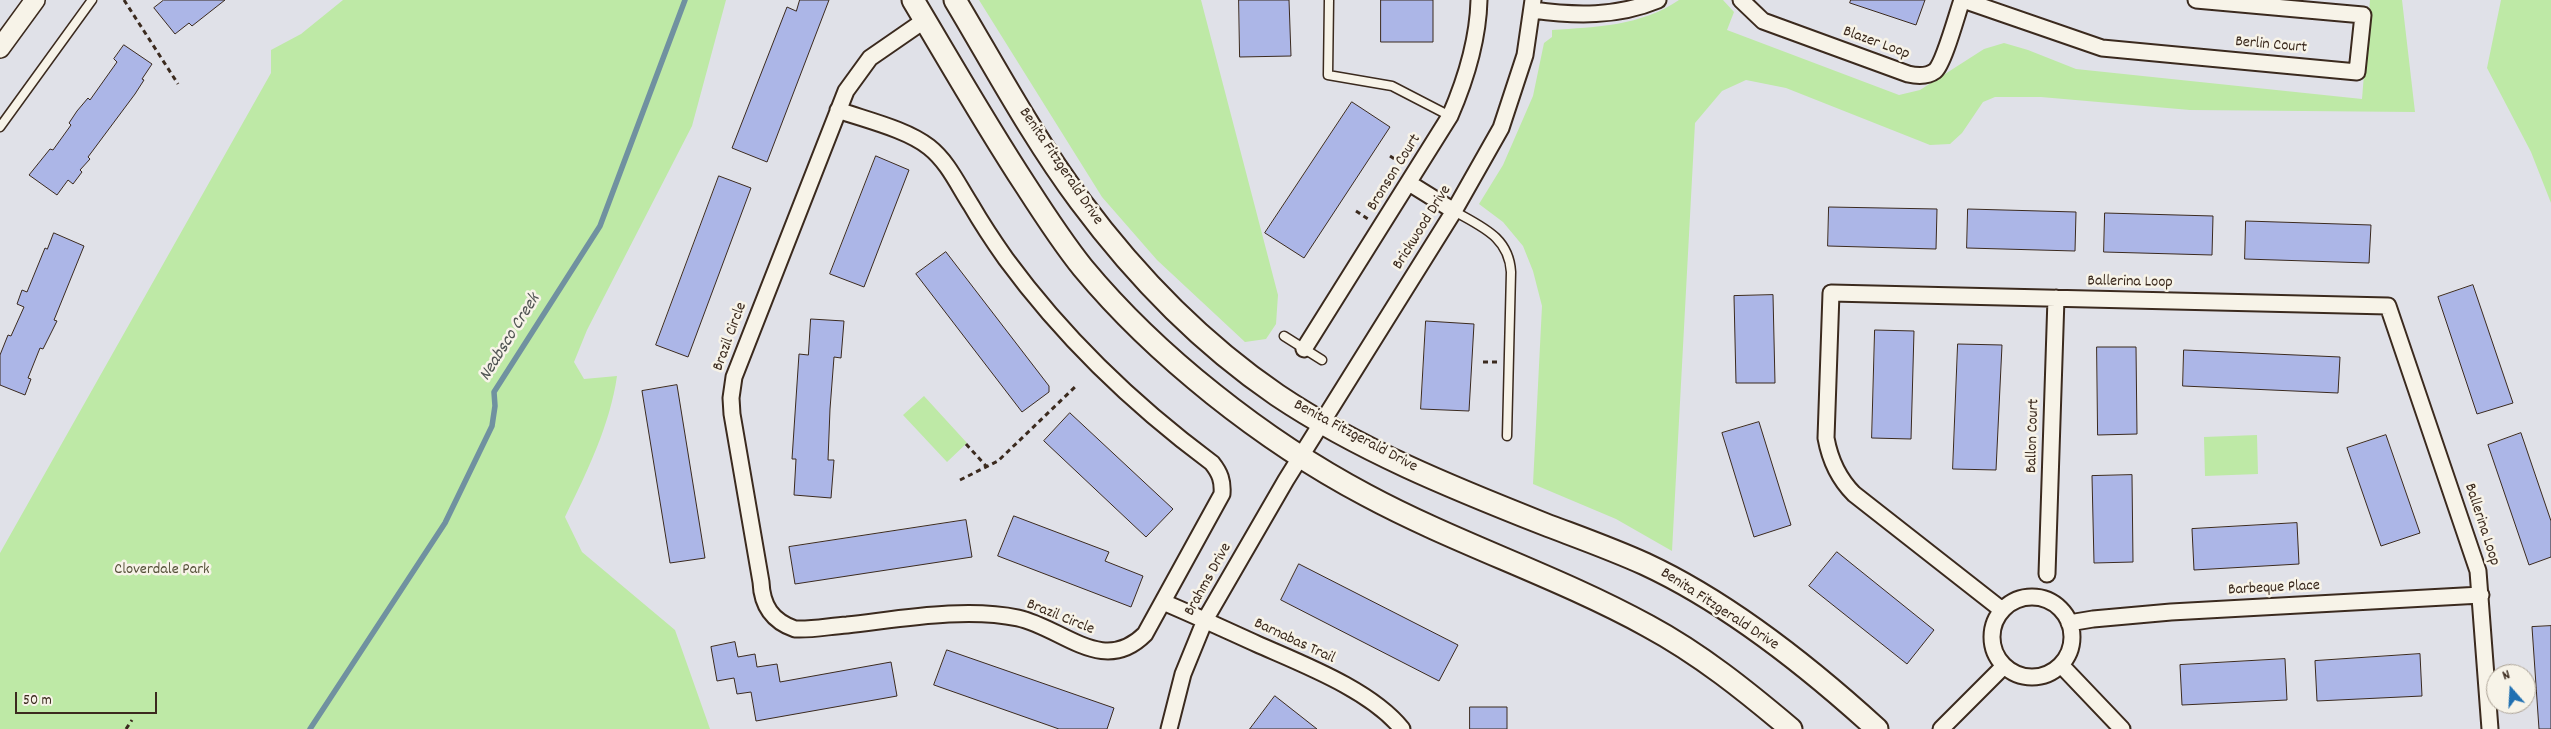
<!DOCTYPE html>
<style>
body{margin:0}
#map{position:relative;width:2551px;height:729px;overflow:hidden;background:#e0e1e8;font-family:Dekko,sans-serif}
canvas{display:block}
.north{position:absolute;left:2486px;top:664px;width:50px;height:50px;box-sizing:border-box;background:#f7f3e8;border:1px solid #aca397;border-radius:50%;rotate:341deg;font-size:14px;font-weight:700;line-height:20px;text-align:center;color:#3b2a1e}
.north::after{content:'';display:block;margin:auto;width:18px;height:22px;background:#1f6fb2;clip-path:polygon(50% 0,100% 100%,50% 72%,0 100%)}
.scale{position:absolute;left:15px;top:692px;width:142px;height:22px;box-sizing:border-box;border:2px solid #3b2a1e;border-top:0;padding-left:6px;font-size:15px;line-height:18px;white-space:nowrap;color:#3b2a1e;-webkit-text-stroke:4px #f7f3e8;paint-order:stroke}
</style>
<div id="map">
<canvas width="2551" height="729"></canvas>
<div class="north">N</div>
<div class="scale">50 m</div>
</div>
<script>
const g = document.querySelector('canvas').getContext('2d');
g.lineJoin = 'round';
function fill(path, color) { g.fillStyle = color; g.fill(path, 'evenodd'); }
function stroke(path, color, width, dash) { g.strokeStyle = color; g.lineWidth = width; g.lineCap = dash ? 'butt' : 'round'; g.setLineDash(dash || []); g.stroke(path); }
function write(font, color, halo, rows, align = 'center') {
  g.font = font + ' Dekko,sans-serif'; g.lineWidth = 5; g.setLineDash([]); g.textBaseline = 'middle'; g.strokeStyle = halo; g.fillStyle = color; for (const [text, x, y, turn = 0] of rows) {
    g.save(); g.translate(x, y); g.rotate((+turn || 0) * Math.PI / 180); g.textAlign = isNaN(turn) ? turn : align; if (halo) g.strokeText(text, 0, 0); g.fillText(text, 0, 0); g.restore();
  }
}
fill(new Path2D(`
 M343 0H726L692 126 587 330 574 362 584 379 617 376C610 425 587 472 565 517L582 552 675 630 710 729H0V553L271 73V50L301 34Z
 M979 0H1201L1278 295 1276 324 1266 339 1245 342 1157 260 1102 197Z
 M1679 0H1723L1734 12 1727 30 1899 95 1920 90 1984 49 2004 43 2028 50 2076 69 2362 99 2370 0H2402L2415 112 2190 110 2041 97H1995L1983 102 1962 133 1950 144 1930 145 1786 88 1746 80 1722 91 1695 123 1672 551 1616 519 1533 484 1542 306 1533 271 1523 246 1503 222 1479 204 1503 165 1533 96 1544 43 1552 37V30C1596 27 1641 26 1679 0Z
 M2501 0H2551V203L2531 152 2487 68Z
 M924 396 967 443 947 462 903 415Z
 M2257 435 2258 474 2205 476 2204 437Z`), '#bee9a6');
stroke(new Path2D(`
 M310 729 445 523 492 426 495 406 494 392 600 226 685 0`), '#7091a0', 5.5);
const building = new Path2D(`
 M164 0H225L192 26 189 23 175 34 154 8Z
 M800 0H829L767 162 732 148 787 7 796 11Z
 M1239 0H1289L1291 56 1240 57Z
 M1381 0H1433V42H1381Z
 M1851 0H1925L1916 25 1850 3Z
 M124 45 152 64 142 79 144 80 135 94 88 157 90 159 80 170 82 172 73 184 68 180 57 195 29 175 50 149 53 150 71 125 69 123 77 111 88 98 90 100 117 62 114 59Z
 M1352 102 1390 127 1304 258 1265 233Z
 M876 156 909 170 864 287 830 274Z
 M719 176 751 188 688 357 656 345Z
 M1829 207 1937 209 1936 249 1828 246Z
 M1968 209 2076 212 2075 251 1967 248Z
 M2105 213 2213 216 2212 255 2104 252Z
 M2246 221 2371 225 2369 263 2245 259Z
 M54 233 84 246 54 320 57 321 43 349 40 348 28 378 31 379 25 395 0 385V355L8 335 11 336 24 307 17 304 22 290 27 292 45 248 47 249Z
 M946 252 1049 386V392L1022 412 916 274Z
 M2473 285 2513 403 2477 414 2438 297Z
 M1773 295 1775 383H1736L1734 296Z
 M811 319 844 321 841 358 834 357 830 409 828 460H834L831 498 794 495 796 459H792L799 354 808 355Z
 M1426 321 1474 324 1469 411 1421 409Z
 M1875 330 1914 331 1911 439 1872 438Z
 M1958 344 2002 345 1996 470 1953 469Z
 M2097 347H2136L2137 434 2098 435Z
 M2184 350 2340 357 2338 393 2183 386Z
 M677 385 705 558 670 563 642 391Z
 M1070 413 1173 509 1146 537 1044 441Z
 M1759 422 1791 525 1754 537 1722 433Z
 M2521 433 2551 521V557L2529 565 2488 445Z
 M2386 435 2420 533 2381 546 2347 448Z
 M2132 475 2133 562 2094 563 2092 476Z
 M1014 516 1109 552 1105 561 1143 576 1131 607 998 556Z
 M966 520 972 557 795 584 789 547Z
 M2297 523 2299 564 2194 570 2192 529Z
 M1837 552 1934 630 1907 664 1809 586Z
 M1299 564 1458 645 1439 681 1281 600Z
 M2551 626V729H2539L2532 627Z
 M735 642 738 657 755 654 757 667 777 664 780 682 891 662 897 696 756 721 751 692 737 694 734 678 717 681 711 647Z
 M947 650 1114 708 1107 729H1059L934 685Z
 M2420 654 2422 696 2317 701 2315 661Z
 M2285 659 2287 700 2182 705 2180 665Z
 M1275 696 1317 729H1250Z
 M1470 707H1507V729H1470Z`);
fill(building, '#acb6e7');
stroke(building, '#3b2a1e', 1);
const service = new Path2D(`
 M1329 0 1328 75 1392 86 1450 116
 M0 127 92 0
 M1454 211C1482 227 1509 237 1511 272L1507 436
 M1284 336 1322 360`);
const minor = new Path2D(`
 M1741 0 1763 21 1908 74C1917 76 1927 77 1935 71 1944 63 1957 14 1962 0
 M1963 0 2102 48 2357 72 2363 15 2196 0
 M1533 10C1575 16 1617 17 1658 0
 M838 110C866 120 906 129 929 147 948 162 958 185 971 205 982 224 994 242 1006 259 1064 338 1134 405 1212 463 1220 473 1223 481 1222 494L1145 634C1103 676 1063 628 1018 618 965 607 901 619 847 625 830 626 812 630 795 629 772 621 762 606 761 582L732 414 731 398 734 377 846 91 870 58 925 20
 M1409 183 1454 211
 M1304 349 1450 116C1466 79 1478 41 1479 0
 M2047 574 2056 298
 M1992 637a40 40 0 1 1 80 0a40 40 0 1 1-80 0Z
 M1163 602C1194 615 1226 630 1257 644 1302 664 1371 690 1402 729
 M2002 610 1854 494C1838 478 1830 460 1826 438L1831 293 2388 306 2478 571 2490 729
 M2069 623 2093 619 2171 612 2481 595
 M2061 665 2122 729
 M1169 729 1183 674 1205 620 1286 480 1454 211 1501 128 1525 55 1533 0
 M1941 729 2004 666`);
const tertiary = new Path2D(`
 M0 48 35 0`);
const secondary = new Path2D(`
 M913 0C950 62 986 125 1026 186 1044 214 1062 242 1083 268 1156 356 1264 441 1366 495 1457 544 1557 576 1648 626 1700 654 1746 691 1791 729
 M955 0C995 67 1033 138 1080 201 1135 275 1201 343 1277 395 1359 450 1453 488 1544 524 1578 537 1612 549 1645 564 1729 603 1809 667 1877 729`);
stroke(service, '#3b2a1e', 11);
stroke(minor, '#3b2a1e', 19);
stroke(tertiary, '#3b2a1e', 22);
stroke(secondary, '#3b2a1e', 25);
stroke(new Path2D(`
 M124 0 178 84
 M1390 156 1402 164
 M1356 211 1368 219
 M1483 362H1497
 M966 444 987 467
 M960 480 998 461 1075 387
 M126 729 132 720`), '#3b2a1e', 3, [5, 4]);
stroke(service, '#f7f3e8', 8);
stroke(minor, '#f7f3e8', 15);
stroke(tertiary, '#f7f3e8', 19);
stroke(secondary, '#f7f3e8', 21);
write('16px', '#3b2a1e', '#f7f3e8', [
 ["Blazer Loop",1876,44,20],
 ["Berlin Court",2271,46,5],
 ["Benita Fitzgerald Drive",1060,167,56],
 ["Bronson Court",1395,173,-58],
 ["Brickwood Drive",1423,228,-58],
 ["Ballerina Loop",2130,283,1],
 ["Brazil Circle",731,337,-70],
 ["Ballon Court",2034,436,-88],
 ["Benita Fitzgerald Drive",1355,437,28],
 ["Ballerina Loop",2481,525,72],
 ["Brahms Drive",1209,580,-61],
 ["Barbeque Place",2274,589,-3],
 ["Benita Fitzgerald Drive",1719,610,33],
 ["Brazil Circle",1060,618,22],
 ["Barnabas Trail",1294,642,25]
]);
write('16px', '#555039', '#f7f3e8', [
 ["Cloverdale Park",162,571]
]);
write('italic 18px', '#515554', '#f7f3e8', [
 ["Neabsco Creek",511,338,-58]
]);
</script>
